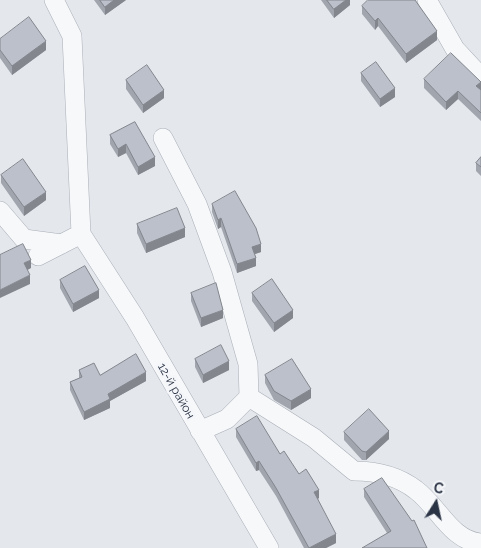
<!DOCTYPE html>
<meta charset="utf-8">
<style>
body{margin:0}
#map{position:relative;width:481px;height:548px;overflow:hidden;background:#e4e7ec;font-family:Raleway,sans-serif}
canvas{display:block}
.north{position:absolute;left:411px;top:478px;width:50px;height:50px;-webkit-text-stroke:4px #f4f6f9;paint-order:stroke;rotate:10deg;font-size:14px;font-weight:700;line-height:20px;text-align:center;color:#2b3445}
.north::after{content:'';display:block;margin:auto;width:18px;height:22px;background:#2b3445;clip-path:polygon(50% 0,100% 100%,50% 72%,0 100%)}
</style>
<div id="map">
<canvas width="481" height="548"></canvas>
<div class="north">С</div>
</div>
<script>
const g = document.querySelector('canvas').getContext('2d');
g.lineJoin = 'round';
function stroke(path, color, width, dash) { g.strokeStyle = color; g.lineWidth = width; g.lineCap = dash ? 'butt' : 'round'; g.setLineDash(dash || []); g.stroke(path); }
function fill(path, color) { g.fillStyle = color; g.fill(path, 'evenodd'); }
function write(font, color, halo, rows, align = 'center') {
  g.font = font + ' Raleway,sans-serif'; g.lineWidth = 5; g.setLineDash([]); g.textBaseline = 'middle'; g.strokeStyle = halo; g.fillStyle = color; for (const [text, x, y, turn = 0] of rows) {
    g.save(); g.translate(x, y); g.rotate((+turn || 0) * Math.PI / 180); g.textAlign = isNaN(turn) ? turn : align; if (halo) g.strokeText(text, 0, 0); g.fillText(text, 0, 0); g.restore();
  }
}
const minor = new Path2D(`
 M427 0 455 49 481 77
 M163 138 197 204 222 272 248 364 249 397 227 419 200 431
 M0 211 24 239 62 244
 M81 234 135 318 269 548
 M38 256 81 234 72 36 54 0
 M249 397 314 438 354 471C376 471 398 476 416 490 438 506 451 541 481 543`);
stroke(minor, '#a9aeb7', 20);
stroke(minor, '#f7f8fa', 19);
fill(new Path2D(`
 M94 0H126L105 15Z
 M321 0H350V5L334 18Z
 M362 6 437 40 406 63 378 26 375 30 362 14Z
 M0 39 46 50 12 75 0 58Z
 M361 73 395 97 380 107 361 81Z
 M424 79 481 82V121L458 99 446 110 424 88Z
 M126 80 164 98 143 113 126 89Z
 M135 122 155 166 138 175 126 153 118 157 110 144V135Z
 M481 157V176L476 171V163Z
 M1 175 46 200 24 216 1 183Z
 M212 204 261 252 255 254 256 266 237 273 221 227 218 229 212 212Z
 M137 224 185 237 146 253 137 233Z
 M60 280 99 298 73 312 60 288Z
 M191 293 223 318 201 327 191 301Z
 M252 293 293 318 274 332 252 301Z
 M195 359 229 370 203 383 195 367Z
 M79 370 100 375 146 381 110 401V408L84 420 70 390V382L79 378Z
 M265 375 311 398 291 410 274 400 265 383Z
 M236 429 280 454 299 474 319 498 318 499 336 543 326 548H304L276 496 259 470 256 471 236 437Z
 M344 432 389 439 366 460H362L344 440Z
 M364 489 427 548 387 533 364 497Z`), '#a1a5ae');
fill(new Path2D(`
 M114 0H126L105 15V7Z
 M346 0H350V5L334 18V9Z
 M378 18V26L375 30V21Z
 M437 31V40L406 63V54Z
 M46 41V50L12 75V66Z
 M481 82V91L476 86Z
 M395 88V97L380 107V99Z
 M164 90V98L143 113V105Z
 M458 91V99L446 110V102Z
 M126 144V153L118 157V149Z
 M155 157V166L138 175V167Z
 M46 192V200L24 216V207Z
 M221 218V227L218 229V220Z
 M185 228V237L146 253V244Z
 M261 244V252L252 255V247Z
 M256 258V266L237 273V264Z
 M31 260V268L24 272V263Z
 M30 275V284L0 298V290Z
 M99 290V298L73 312V304Z
 M223 310V318L201 327V318Z
 M293 310V318L274 332V323Z
 M229 361V370L203 383V375Z
 M146 372V381L110 401V408L84 420V412L108 394Z
 M311 389V398L291 410V401Z
 M389 431V439L366 460V452Z
 M259 461V470L256 471V463Z
 M319 490V498L314 501V492Z
 M336 534V543L326 548H309Z`), '#83868d');
const building = new Path2D(`
 M100 0H114L105 7Z
 M327 0H346L334 9Z
 M368 0H415L437 31 406 54 378 18 375 21 362 6Z
 M29 17 46 41 12 66 0 50V39Z
 M451 53 481 82 476 86 481 90V113L458 91 446 102 424 79Z
 M376 62 395 88 380 99 361 73Z
 M147 65 164 90 143 105 126 80Z
 M135 122 155 157 138 167 126 144 118 149 110 135Z
 M481 157V167L476 163Z
 M23 159 46 192 24 207 1 175Z
 M235 191 256 228 261 244 252 247 256 258 237 264 221 218 218 220 212 204Z
 M177 208 185 228 146 244 137 224Z
 M23 244 31 260 24 263 30 275 0 290V255Z
 M85 266 99 290 73 304 60 280Z
 M272 279 293 310 274 323 252 293Z
 M216 283 223 310 201 318 191 293Z
 M221 345 229 361 203 375 195 359Z
 M136 354 146 372 108 394 110 399 84 412 70 382 82 377 79 370 94 363 100 375Z
 M292 359 311 389 291 401 274 391 265 375Z
 M369 409 389 431 366 452 362 451 344 432Z
 M257 416 280 454 284 451 299 474 306 469 319 490 314 492 336 534 309 548 276 488 259 461 256 463 236 429Z
 M382 478 412 521 414 520 427 548H362L391 531 364 489Z`);
fill(building, '#bbc0ca');
stroke(building, '#83868d', 1);
write('12px', '#2b3445', '#f4f6f9', [
 ["12-й район",176,391,60]
]);
</script>
